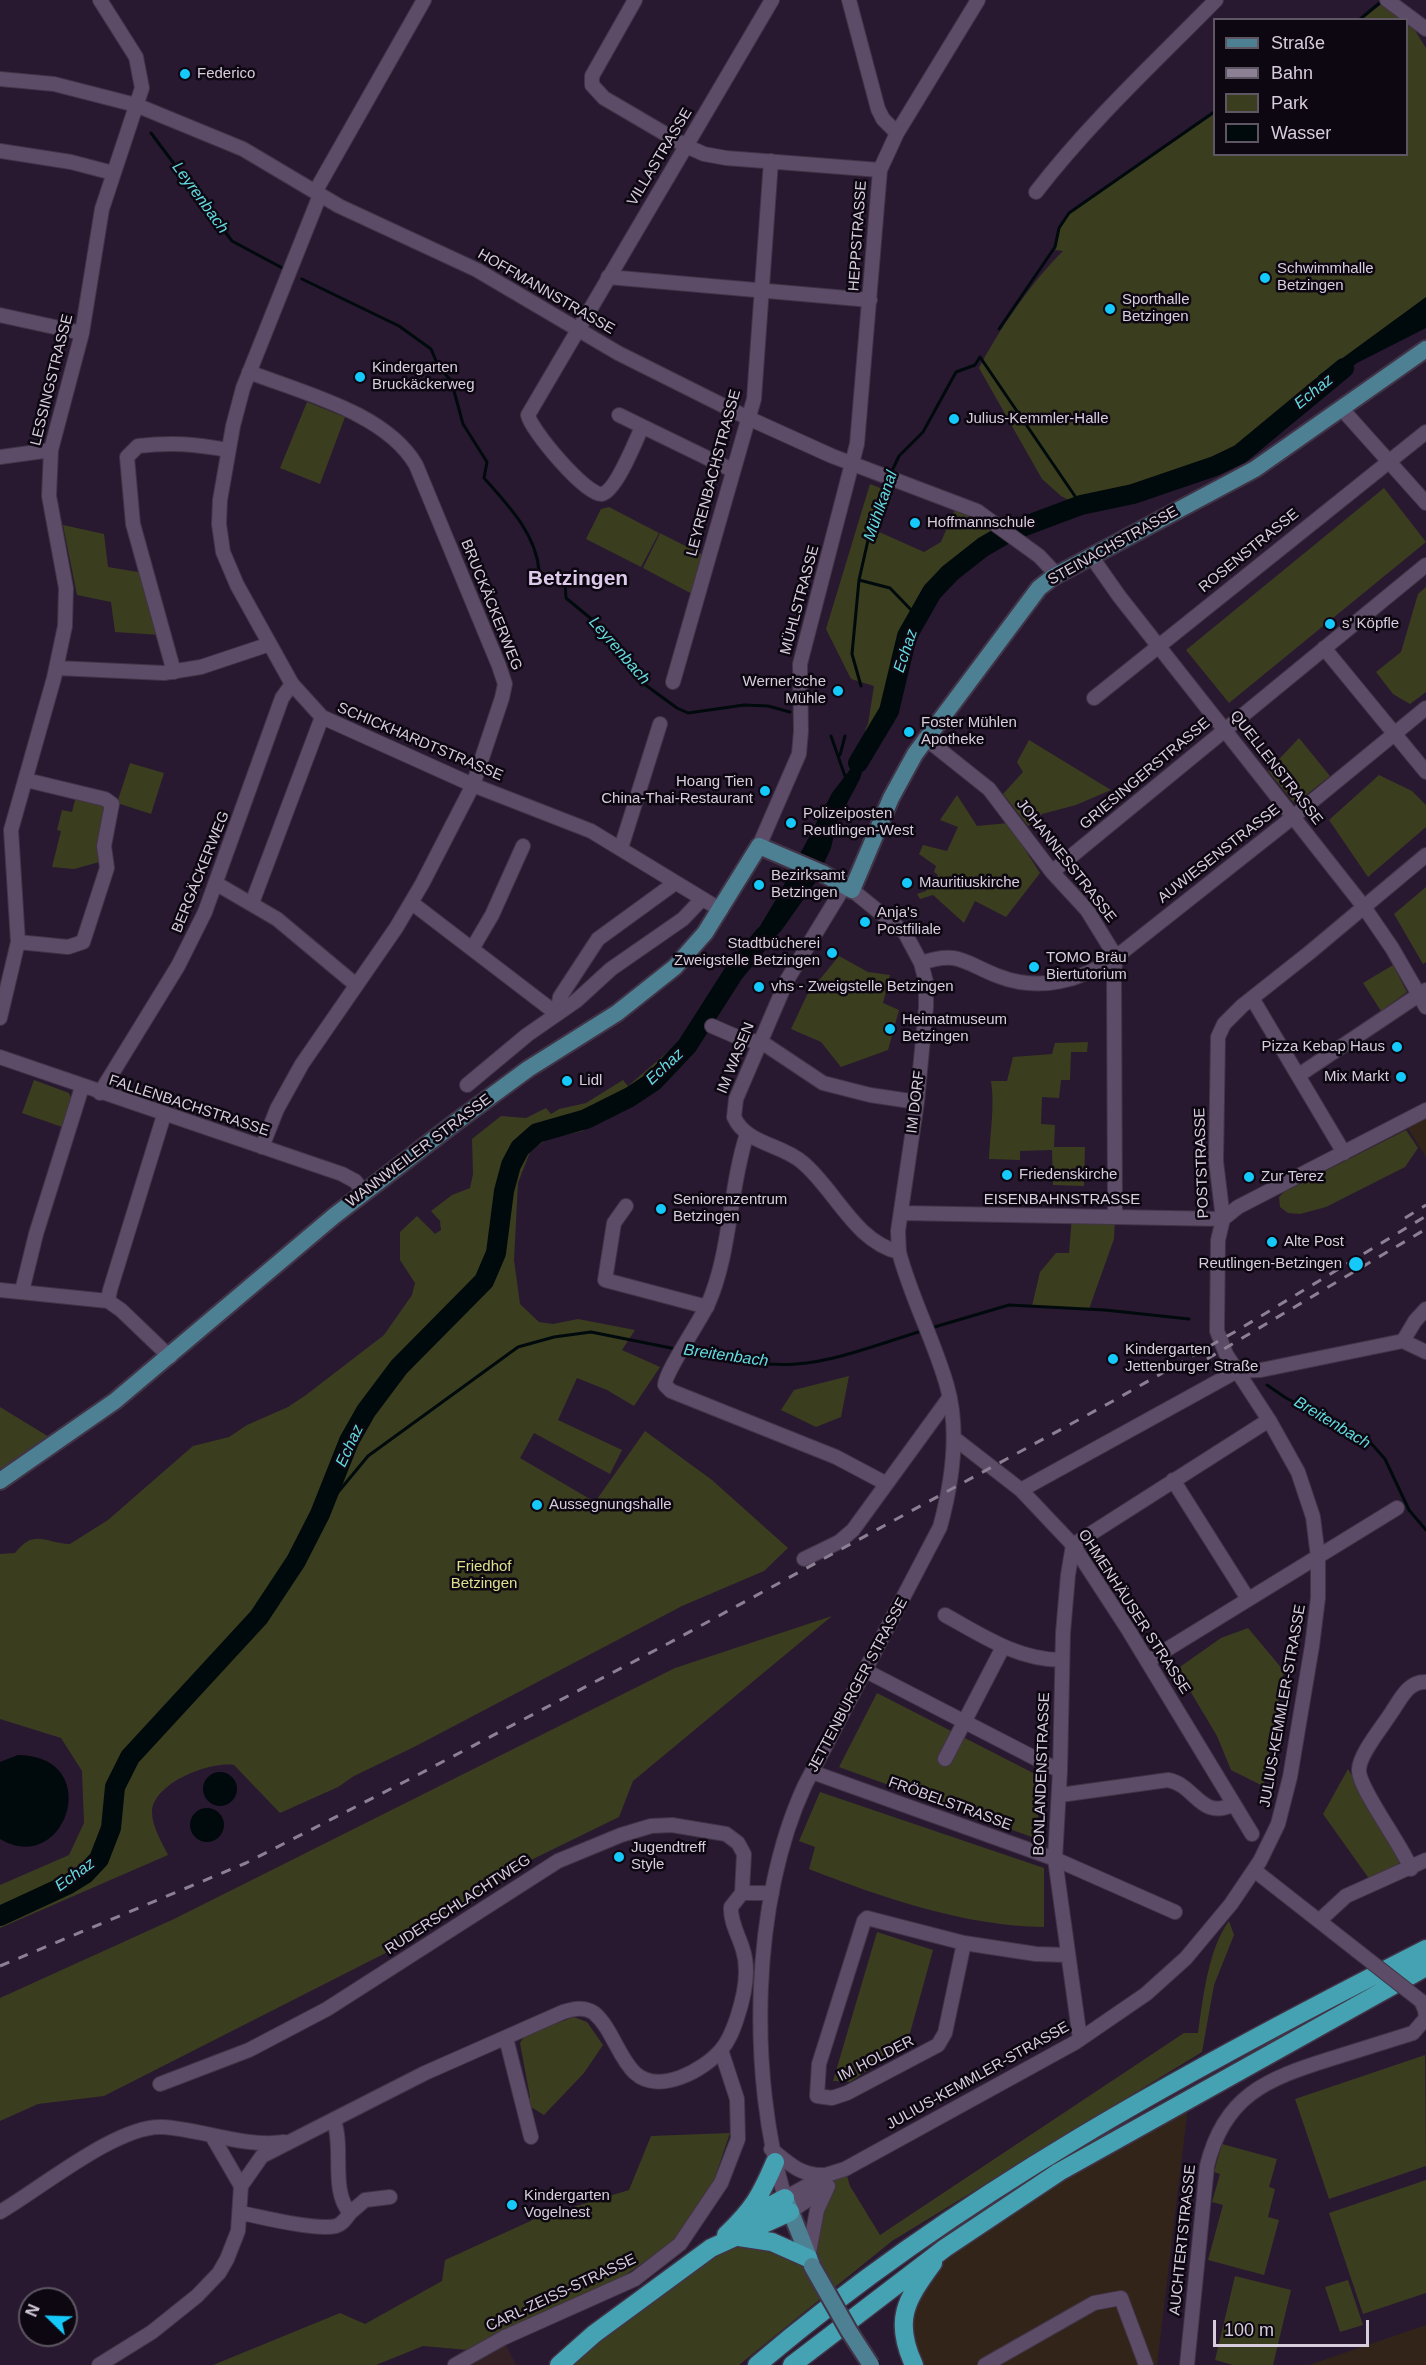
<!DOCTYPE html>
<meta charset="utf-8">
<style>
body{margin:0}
#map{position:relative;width:1426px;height:2365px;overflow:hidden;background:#281931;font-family:Arial,sans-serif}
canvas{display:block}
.legend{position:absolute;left:1213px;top:18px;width:195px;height:138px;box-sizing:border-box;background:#0d0711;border:2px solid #5e5663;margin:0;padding:8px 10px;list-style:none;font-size:18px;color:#d7cddd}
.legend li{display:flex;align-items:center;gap:12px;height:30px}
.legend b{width:30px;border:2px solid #5e5663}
.north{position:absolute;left:18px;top:2287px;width:60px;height:60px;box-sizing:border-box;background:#0d0711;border:2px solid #5e5663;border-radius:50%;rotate:293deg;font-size:16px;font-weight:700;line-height:24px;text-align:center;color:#d7cddd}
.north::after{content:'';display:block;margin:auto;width:21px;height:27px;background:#15cafb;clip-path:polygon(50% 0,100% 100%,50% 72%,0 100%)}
.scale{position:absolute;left:1213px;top:2320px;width:156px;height:27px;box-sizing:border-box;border:3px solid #d7cddd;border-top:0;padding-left:8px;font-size:18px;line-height:21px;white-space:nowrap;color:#d7cddd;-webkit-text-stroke:4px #0d0711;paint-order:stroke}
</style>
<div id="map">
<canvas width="1426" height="2365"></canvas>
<ul class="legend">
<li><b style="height:8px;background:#4e8094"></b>Straße</li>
<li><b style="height:8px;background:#8c8094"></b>Bahn</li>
<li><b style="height:16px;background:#3b3d1f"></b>Park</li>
<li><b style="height:16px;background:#000a0c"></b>Wasser</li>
</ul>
<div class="north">N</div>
<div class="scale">100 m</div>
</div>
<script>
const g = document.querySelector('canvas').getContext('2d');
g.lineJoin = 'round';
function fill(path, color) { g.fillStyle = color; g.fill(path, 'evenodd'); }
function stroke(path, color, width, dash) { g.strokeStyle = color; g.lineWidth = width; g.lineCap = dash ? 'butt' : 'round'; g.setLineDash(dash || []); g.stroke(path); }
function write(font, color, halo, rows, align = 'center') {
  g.font = font + ' Arial,sans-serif'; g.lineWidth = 5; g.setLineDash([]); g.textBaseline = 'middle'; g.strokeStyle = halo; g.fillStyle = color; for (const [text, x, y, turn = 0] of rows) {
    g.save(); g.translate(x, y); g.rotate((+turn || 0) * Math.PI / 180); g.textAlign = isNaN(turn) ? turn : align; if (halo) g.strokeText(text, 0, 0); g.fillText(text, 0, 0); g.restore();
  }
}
fill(new Path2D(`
 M504 2341 516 2365H461Z`), '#342125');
fill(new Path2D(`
 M1426 1110V1157L1404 1122Z
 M1189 2098 1157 2365H914L908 2302 945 2248Z
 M1426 2325V2365H1309Z`), '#332419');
fill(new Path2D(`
 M1387 0 1404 13 1426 48V323L1349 362 1239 452 1215 464 1133 493 1074 503 1061 496 1042 479 979 368C998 331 1033 280 1063 251L1055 250 1060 228 1070 213 1214 114V154H1406V20L1362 19Z
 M307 402 345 417 320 484 280 468Z
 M870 484 893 493 877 531 924 552 941 542 958 502 1008 532C966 558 926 587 908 635 893 673 897 703 873 739L865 730 868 724 874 686 851 679 826 629Z
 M1384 488 1426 542 1229 703 1186 650Z
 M609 507 659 533 641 567 586 539 601 509Z
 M63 525 104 534 108 567 144 573 160 635 115 632 111 602 77 595Z
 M660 533 705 556 694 595 643 568Z
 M1426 587V692L1410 704 1393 694 1376 672 1401 652 1418 594Z
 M1299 738 1330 776 1295 804 1268 771Z
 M1029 740 1111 790 1076 805 1042 814 1028 826 1003 794 1023 772 1017 762Z
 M130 763 164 773 151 814 117 803Z
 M1379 775 1412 791 1426 805V827L1368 877 1329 820Z
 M957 795 977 826 1008 823 1040 873 1006 917 975 901 964 923 933 895 920 899 917 894 926 891 938 875 934 872 936 866 919 854 923 845 947 851 958 827 940 820Z
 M76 796 107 803 103 861 74 869 52 867 61 831 57 830 62 810 72 812Z
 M1426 887V962L1423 964 1394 914Z
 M839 956 868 972 890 975 883 1003 899 1010 888 1050 841 1067 821 1042 791 1029 807 995Z
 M1393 965 1407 992 1381 1011 1363 983Z
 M1088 1042 1087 1052H1071L1070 1080H1061L1059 1098 1042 1097 1041 1124 1055 1125 1054 1147H1085L1084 1186 1053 1185 1052 1150 1020 1151V1160L989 1159C990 1133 995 1105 991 1081H1007L1013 1057 1052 1054 1055 1043Z
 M670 1050 678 1055 656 1077 605 1106 583 1131 547 1139 530 1152 518 1183 514 1260 520 1304 539 1322 553 1324 578 1319 635 1330 622 1350 660 1367 634 1406 607 1390 577 1378 558 1420 622 1450 610 1474 534 1433 520 1458 595 1502 645 1431 712 1480 788 1548 764 1571 682 1606 416 1746 354 1776 338 1787 280 1813 234 1765C210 1761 153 1783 152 1812 152 1827 162 1842 168 1855L0 1928V1885L69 1855 84 1823 82 1771 61 1738 0 1719V1554L15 1553C34 1528 45 1543 70 1544L108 1520 193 1446 229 1437 247 1425 288 1407 306 1395 384 1335 412 1295 415 1283 400 1260V1232L417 1216 435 1234 441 1230 440 1221 431 1211 452 1195 470 1188 473 1174 472 1139 501 1116 526 1118 546 1108 551 1114 559 1109 586 1103 623 1080 628 1086Z
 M34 1080 69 1093 72 1101 65 1128 22 1113Z
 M1406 1130 1418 1148 1405 1167 1326 1207 1300 1214 1288 1213 1280 1207 1279 1197 1284 1192Z
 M1072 1216H1115L1114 1239 1089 1309 1032 1306 1040 1272 1056 1253H1069Z
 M849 1376 841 1417 816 1427 781 1410 794 1390Z
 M0 1407 59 1443 0 1483Z
 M832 1616 633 1781 619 1817 531 1860 421 1935 104 2096 38 2104 0 2121V1998L174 1919 675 1668Z
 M1248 1628 1284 1671 1263 1786 1231 1770 1217 1736 1177 1669 1221 1638Z
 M877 1693 1035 1774 1040 1840 839 1767Z
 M1348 1769 1398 1851 1400 1860 1397 1867 1370 1880 1323 1814Z
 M820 1792 1044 1868V1927C964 1926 883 1898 809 1869L815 1847 799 1841Z
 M1229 1921 1234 1935 1214 1985 1202 2052 892 2241 739 2365H567L737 2236 808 2257 828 2186 845 2169 850 2186 880 2235 1184 2033H1198C1203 1999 1208 1949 1229 1921Z
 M877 1932 933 1950 907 2044 850 2082 833 2081Z
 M574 2017 587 2022 603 2045 584 2073 544 2115 526 2104 530 2097 520 2043 526 2034Z
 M1425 2055 1426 2166 1329 2199 1295 2099Z
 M730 2133 713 2183 687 2223 670 2244 621 2278 468 2350 423 2346 376 2365H213L340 2313 365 2324 442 2281 445 2260 537 2218 629 2190 651 2136Z
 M1222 2144 1277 2159 1269 2187 1275 2189 1268 2217 1279 2220 1264 2275 1208 2260 1223 2205 1212 2202 1220 2174 1214 2172Z
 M1426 2180V2293L1363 2314 1329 2213Z
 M1235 2276 1291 2290 1273 2365H1233L1215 2360Z
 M1348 2280 1363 2325 1340 2332 1325 2287Z`), '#3b3d1f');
fill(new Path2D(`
 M1426 297V328L1357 363 1326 386 1318 376Z
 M871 742 860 779 837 822 831 848 815 883 781 931 758 954 751 957 748 956 751 941 778 896 832 793Z
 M18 1755C106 1756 66 1878 0 1839V1762Z
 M203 1789a17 17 0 1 1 34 0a17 17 0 1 1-34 0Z
 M190 1825a17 17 0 1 1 34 0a17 17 0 1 1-34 0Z`), '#000a0c');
stroke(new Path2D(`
 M1359 20 1383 0
 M151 133 232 241 286 270
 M302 279 399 326 431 349 439 368 451 380 463 424 487 462 484 478C508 505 537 535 539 572L565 583 566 598 601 627 609 642 640 681 677 708 688 713 744 705 768 706 790 712
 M999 329 1055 247 1059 228 1069 213 1214 112
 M980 357 1081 505
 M891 473 899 456 923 432 956 372 975 365 980 357
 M859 580 890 588 917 616
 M861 686 852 654 859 580 871 527 888 482
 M831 736 846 779
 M840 755 845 736
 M931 1328 1009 1305 1105 1310 1189 1319
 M685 1350C721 1357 759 1367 796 1364 838 1361 881 1343 922 1331
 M1267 1385 1286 1398 1369 1441 1385 1459 1409 1510 1426 1530
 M320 1514 368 1456 518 1347 554 1337 591 1332 676 1349`), '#000a0c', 3);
stroke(new Path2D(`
 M858 763 889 711 907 636 932 592 950 573 983 547 1009 532 1081 505 1133 494 1215 466 1240 454 1344 368
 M0 1916 67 1885 85 1874 99 1859 111 1828 115 1787 130 1757 259 1617 296 1561 320 1514 349 1441 366 1411 399 1367 484 1281 496 1253 504 1191 511 1165 520 1148 537 1133 586 1119 630 1097 654 1081 687 1046 733 974 764 936`), '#000a0c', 20);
const minor = new Path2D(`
 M635 0 592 76V85L604 98 686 146 704 154 726 158 880 170
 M849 0 878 109 883 119 897 133
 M1387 0 1426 29
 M0 79 54 84 136 105 243 149 339 206 477 270 618 353 748 418 832 456 977 511 1039 556 1057 575
 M0 151 71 162 113 173
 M315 192 424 0
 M1036 192C1090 122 1154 63 1216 0
 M320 195 243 388 233 426 220 500 219 524 223 552 237 585 292 684 322 717 473 785 591 831 721 910
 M608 277 870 300
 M0 315 82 333
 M249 372C303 393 386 413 416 465L499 666 505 684 502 698 473 785 422 884 396 928 302 1064 277 1109 262 1147
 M1341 408 1426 503
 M619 415 732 470
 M642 427C636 440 616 491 602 494 587 497 530 429 528 415L772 0
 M0 457 51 450
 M1091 556 1119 596 1364 907 1392 948 1426 1007
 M1324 648 1426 772
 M57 668 164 673 201 667 270 644
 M174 672 133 524 127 457 138 446C171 442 195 444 228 450
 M673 682 754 399 771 161
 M1094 698 1426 432
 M925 738 989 789 1052 872 1087 910 1116 957 1114 972 1115 1216
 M759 846 799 754 801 731 800 664 857 444 880 170 897 133 978 0
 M621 848 660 724
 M1052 872 1426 565
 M217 884 277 919 356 985
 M845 885 787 980 736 1099 734 1117C746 1144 781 1144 802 1162 835 1189 854 1241 899 1252
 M852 890 905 933 921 963 926 982V1007L917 1102 898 1231 899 1252C911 1298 934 1340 947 1386 960 1431 952 1483 940 1527L805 1785C751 1901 748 2076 785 2198L826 2175 845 2169 1076 2042 1146 1994 1186 1958 1231 1904 1260 1861 1278 1824 1290 1777 1312 1646 1318 1598V1557L1313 1517 1298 1472 1269 1420 1226 1354 1217 1331 1218 1240 1223 1219 1216 1161 1218 1037 1224 1024 1242 1006 1309 953 1426 855
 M252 903 322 717
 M412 903 557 1014
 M18 942 68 947 83 942 107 868 104 846 112 804 105 799 26 780
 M472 949 492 915 523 846
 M921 963C959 950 964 963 998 976 1039 992 1081 981 1116 957L1293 817 1426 708
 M1252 998 1344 1153
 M557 1014 560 997 598 939 675 883
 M0 1018 18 942 11 830 54 678 65 626 66 588 49 496 51 450 82 333 102 209 142 88 136 57 100 0
 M712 1026 735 1036 766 1045 823 1083 870 1095 917 1102
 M0 1057 342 1174 355 1181 364 1192
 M1299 1075 1426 990
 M467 1085 527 1035 576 1001 611 969 683 919 702 899
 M100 1093 178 966 205 912 282 698 292 684
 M747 1134C729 1189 731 1252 708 1304 700 1321 664 1374 665 1385L671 1391 836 1457 885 1483
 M626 1206 614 1223 605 1280 707 1307
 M901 1213 1223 1219
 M1223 1219 1238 1207 1426 1110
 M0 1290 108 1301 121 1310 170 1357
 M22 1291 36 1234 82 1087
 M108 1301 110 1290 164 1115
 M1403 1341 1415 1321 1426 1309
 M954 1438 1021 1490 1073 1545 1129 1631 1252 1834
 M1173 1480 1248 1599
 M1021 1490 1237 1371 1261 1370 1403 1341 1426 1352
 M804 1559 839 1542 853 1530 949 1398
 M945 1615C983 1636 1018 1660 1062 1660
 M1148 1661 1397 1508
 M866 1671 1060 1771
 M945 1759 1003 1647
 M812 1772 1055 1859 1175 1912
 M1060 1795 1168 1780C1196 1785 1200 1821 1234 1804
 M1411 1869C1403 1846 1358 1788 1359 1770 1359 1754 1384 1725 1393 1710 1401 1698 1409 1681 1426 1682
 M1254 1870 1356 1950
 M1320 1920 1346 1896 1426 1860
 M964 1943 945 2033 938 2045 847 2093 832 2098 817 2096 819 2064 864 1921 867 1918 964 1943 1036 1954 1067 1955
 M506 2038 531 2137
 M1080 2039 1055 1859 1060 1771 1063 1633 1068 1575 1073 1545 1269 1420
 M160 2084 249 2050 327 2009 558 1861 621 1835 651 1826 672 1825 726 1834 738 1843 744 1854 742 1893
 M212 2136 241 2186
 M771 2149C788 2163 801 2176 824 2175
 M0 2212C40 2189 117 2125 162 2127 202 2129 243 2148 284 2142
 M790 2212 825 2188
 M241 2213C262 2217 316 2231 336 2226 343 2224 346 2218 350 2213 330 2190 344 2149 334 2121
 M350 2213 365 2200 390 2197
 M808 2258 817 2210 828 2186
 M99 2365 152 2332 197 2296 219 2273 227 2259 238 2231 241 2186 262 2156 425 2073 563 2012C573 2009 584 2006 594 2013 612 2028 618 2057 635 2073 659 2095 704 2070 721 2050 729 2041 733 2030 737 2018 744 1997 750 1972 743 1950 739 1936 730 1922 731 1907L742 1893H772
 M455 2365 503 2338 635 2279 680 2244 721 2183 738 2139 737 2099 721 2050
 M985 2365 1094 2303 1121 2298 1146 2365
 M1187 2365 1207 2166C1224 2096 1266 2079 1330 2059 1358 2050 1385 2042 1413 2033L1426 2018 1425 2010 1421 2001`);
const major = new Path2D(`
 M0 1481 115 1401 334 1216 456 1122 528 1069 617 1013 675 967 705 933 759 846 822 873 852 890 891 798 915 754 1039 588 1053 577 1255 469 1426 349
 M786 2200 812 2265`);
const highway = new Path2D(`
 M747 2218 785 2198
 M726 2235C753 2209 760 2197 775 2162
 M739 2237 772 2242 808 2258
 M559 2365 594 2334 711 2248 790 2212
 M757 2365C958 2194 1192 2068 1426 1949
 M792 2365 945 2248 1059 2172 1426 1967
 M914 2365C893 2320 906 2300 933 2263`);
stroke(minor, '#413447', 16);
stroke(major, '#413447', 20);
stroke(highway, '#413447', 21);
stroke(minor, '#5d4c67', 14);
stroke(major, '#4e8094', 16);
stroke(highway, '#44a2b2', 18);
stroke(new Path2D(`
 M1405 1218 1426 1205
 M1207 1359 1426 1229
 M0 1966 246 1863 406 1781 669 1643 1113 1401 1238 1330 1426 1216`), '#8c8094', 3, [10, 10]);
const minorBridge = new Path2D(`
 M1356 1950 1421 2001`);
const majorBridge = new Path2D(`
 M812 2266 849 2331 871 2365`);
stroke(minorBridge, '#413447', 16, []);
stroke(majorBridge, '#413447', 20, []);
stroke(minorBridge, '#5d4c67', 14);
stroke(majorBridge, '#4e8094', 16);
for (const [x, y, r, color] of [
 [185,74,6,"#15cafb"],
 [1265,278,6,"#15cafb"],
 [1110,309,6,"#15cafb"],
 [360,377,6,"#15cafb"],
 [954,419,6,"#15cafb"],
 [915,523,6,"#15cafb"],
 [1330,624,6,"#15cafb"],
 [838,691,6,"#15cafb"],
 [909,732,6,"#15cafb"],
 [765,791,6,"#15cafb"],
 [791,823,6,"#15cafb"],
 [907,883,6,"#15cafb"],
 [759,885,6,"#15cafb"],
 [865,922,6,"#15cafb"],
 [832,953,6,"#15cafb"],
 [1034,967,6,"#15cafb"],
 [759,987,6,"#15cafb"],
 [890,1029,6,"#15cafb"],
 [1397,1047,6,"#15cafb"],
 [1401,1077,6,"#15cafb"],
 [567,1081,6,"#15cafb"],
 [1007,1175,6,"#15cafb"],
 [1249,1177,6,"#15cafb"],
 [661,1209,6,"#15cafb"],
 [1272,1242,6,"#15cafb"],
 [1356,1264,8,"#15cafb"],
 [1113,1359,6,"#15cafb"],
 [537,1505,6,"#15cafb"],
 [619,1857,6,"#15cafb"],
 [512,2205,6,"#15cafb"]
]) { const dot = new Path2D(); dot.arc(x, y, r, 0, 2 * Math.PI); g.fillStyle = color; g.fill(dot); stroke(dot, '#0d0711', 2); }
write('15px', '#d7cddd', '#0d0711', [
 ["Federico",197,74],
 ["Schwimmhalle",1277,269],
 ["Betzingen",1277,286],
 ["Sporthalle",1122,300],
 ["Betzingen",1122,317],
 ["Kindergarten",372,368],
 ["Bruckäckerweg",372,385],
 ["Julius-Kemmler-Halle",966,419],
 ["Hoffmannschule",927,523],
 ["s' Köpfle",1342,624],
 ["Werner'sche",826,682,"right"],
 ["Mühle",826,699,"right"],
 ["Foster Mühlen",921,723],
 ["Apotheke",921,740],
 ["Hoang Tien",753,782,"right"],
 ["China-Thai-Restaurant",753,799,"right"],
 ["Polizeiposten",803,814],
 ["Reutlingen-West",803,831],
 ["Bezirksamt",771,876],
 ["Betzingen",771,893],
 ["Mauritiuskirche",919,883],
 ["Anja's",877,913],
 ["Postfiliale",877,930],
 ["Stadtbücherei",820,944,"right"],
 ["Zweigstelle Betzingen",820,961,"right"],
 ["TOMO Bräu",1046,958],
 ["Biertutorium",1046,975],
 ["vhs - Zweigstelle Betzingen",771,987],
 ["Heimatmuseum",902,1020],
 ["Betzingen",902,1037],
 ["Pizza Kebap Haus",1385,1047,"right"],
 ["Mix Markt",1389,1077,"right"],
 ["Lidl",579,1081],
 ["Friedenskirche",1019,1175],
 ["Zur Terez",1261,1177],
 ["Seniorenzentrum",673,1200],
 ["Betzingen",673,1217],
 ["Alte Post",1284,1242],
 ["Reutlingen-Betzingen",1342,1264,"right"],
 ["Kindergarten",1125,1350],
 ["Jettenburger Straße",1125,1367],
 ["Aussegnungshalle",549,1505],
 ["Jugendtreff",631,1848],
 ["Style",631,1865],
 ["Kindergarten",524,2196],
 ["Vogelnest",524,2213]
], 'left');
write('15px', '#d7cddd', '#0d0711', [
 ["VILLASTRASSE",660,157,-59],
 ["HEPPSTRASSE",858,236,-86],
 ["HOFFMANNSTRASSE",546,292,30],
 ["LESSINGSTRASSE",52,380,-76],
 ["LEYRENBACHSTRASSE",714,473,-75],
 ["STEINACHSTRASSE",1113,546,-29],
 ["ROSENSTRASSE",1249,551,-39],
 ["MÜHLSTRASSE",800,600,-75],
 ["BRUCKÄCKERWEG",491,605,68],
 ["SCHICKHARDTSTRASSE",420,742,23],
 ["QUELLENSTRASSE",1276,768,52],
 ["GRIESINGERSTRASSE",1145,774,-40],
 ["AUWIESENSTRASSE",1219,854,-38],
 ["JOHANNESSTRASSE",1066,861,52],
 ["BERGÄCKERWEG",201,872,-68],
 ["IM WASEN",736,1058,-68],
 ["IM DORF",916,1102,-83],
 ["FALLENBACHSTRASSE",189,1106,18],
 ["WANNWEILER STRASSE",419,1151,-37],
 ["POSTSTRASSE",1202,1163,-92],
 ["EISENBAHNSTRASSE",1062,1200],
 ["OHMENHÄUSER STRASSE",1134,1612,57],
 ["JETTENBURGER STRASSE",858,1685,-62],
 ["JULIUS-KEMMLER-STRASSE",1283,1706,-80],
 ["BONLANDENSTRASSE",1042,1774,-88],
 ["FRÖBELSTRASSE",950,1804,20],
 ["RUDERSCHLACHTWEG",458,1905,-33],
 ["IM HOLDER",876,2059,-27],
 ["JULIUS-KEMMLER-STRASSE",978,2076,-29],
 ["AUCHTERTSTRASSE",1183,2240,-84],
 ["CARL-ZEISS-STRASSE",561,2293,-25]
]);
write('15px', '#dce08c', '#0d0711', [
 ["Friedhof",484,1567],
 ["Betzingen",484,1584]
]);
write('italic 16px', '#62dadf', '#0d0711', [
 ["Leyrenbach",200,198,54],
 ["Echaz",1314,392,-39],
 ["Mühlkanal",881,506,-71],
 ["Leyrenbach",619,651,49],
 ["Echaz",906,651,-72],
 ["Echaz",665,1067,-43],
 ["Breitenbach",726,1356,8],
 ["Breitenbach",1332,1423,31],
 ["Echaz",350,1446,-65],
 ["Echaz",75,1875,-36]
]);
write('bold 21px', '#ddc9e9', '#0d0711', [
 ["Betzingen",578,579]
]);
</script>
